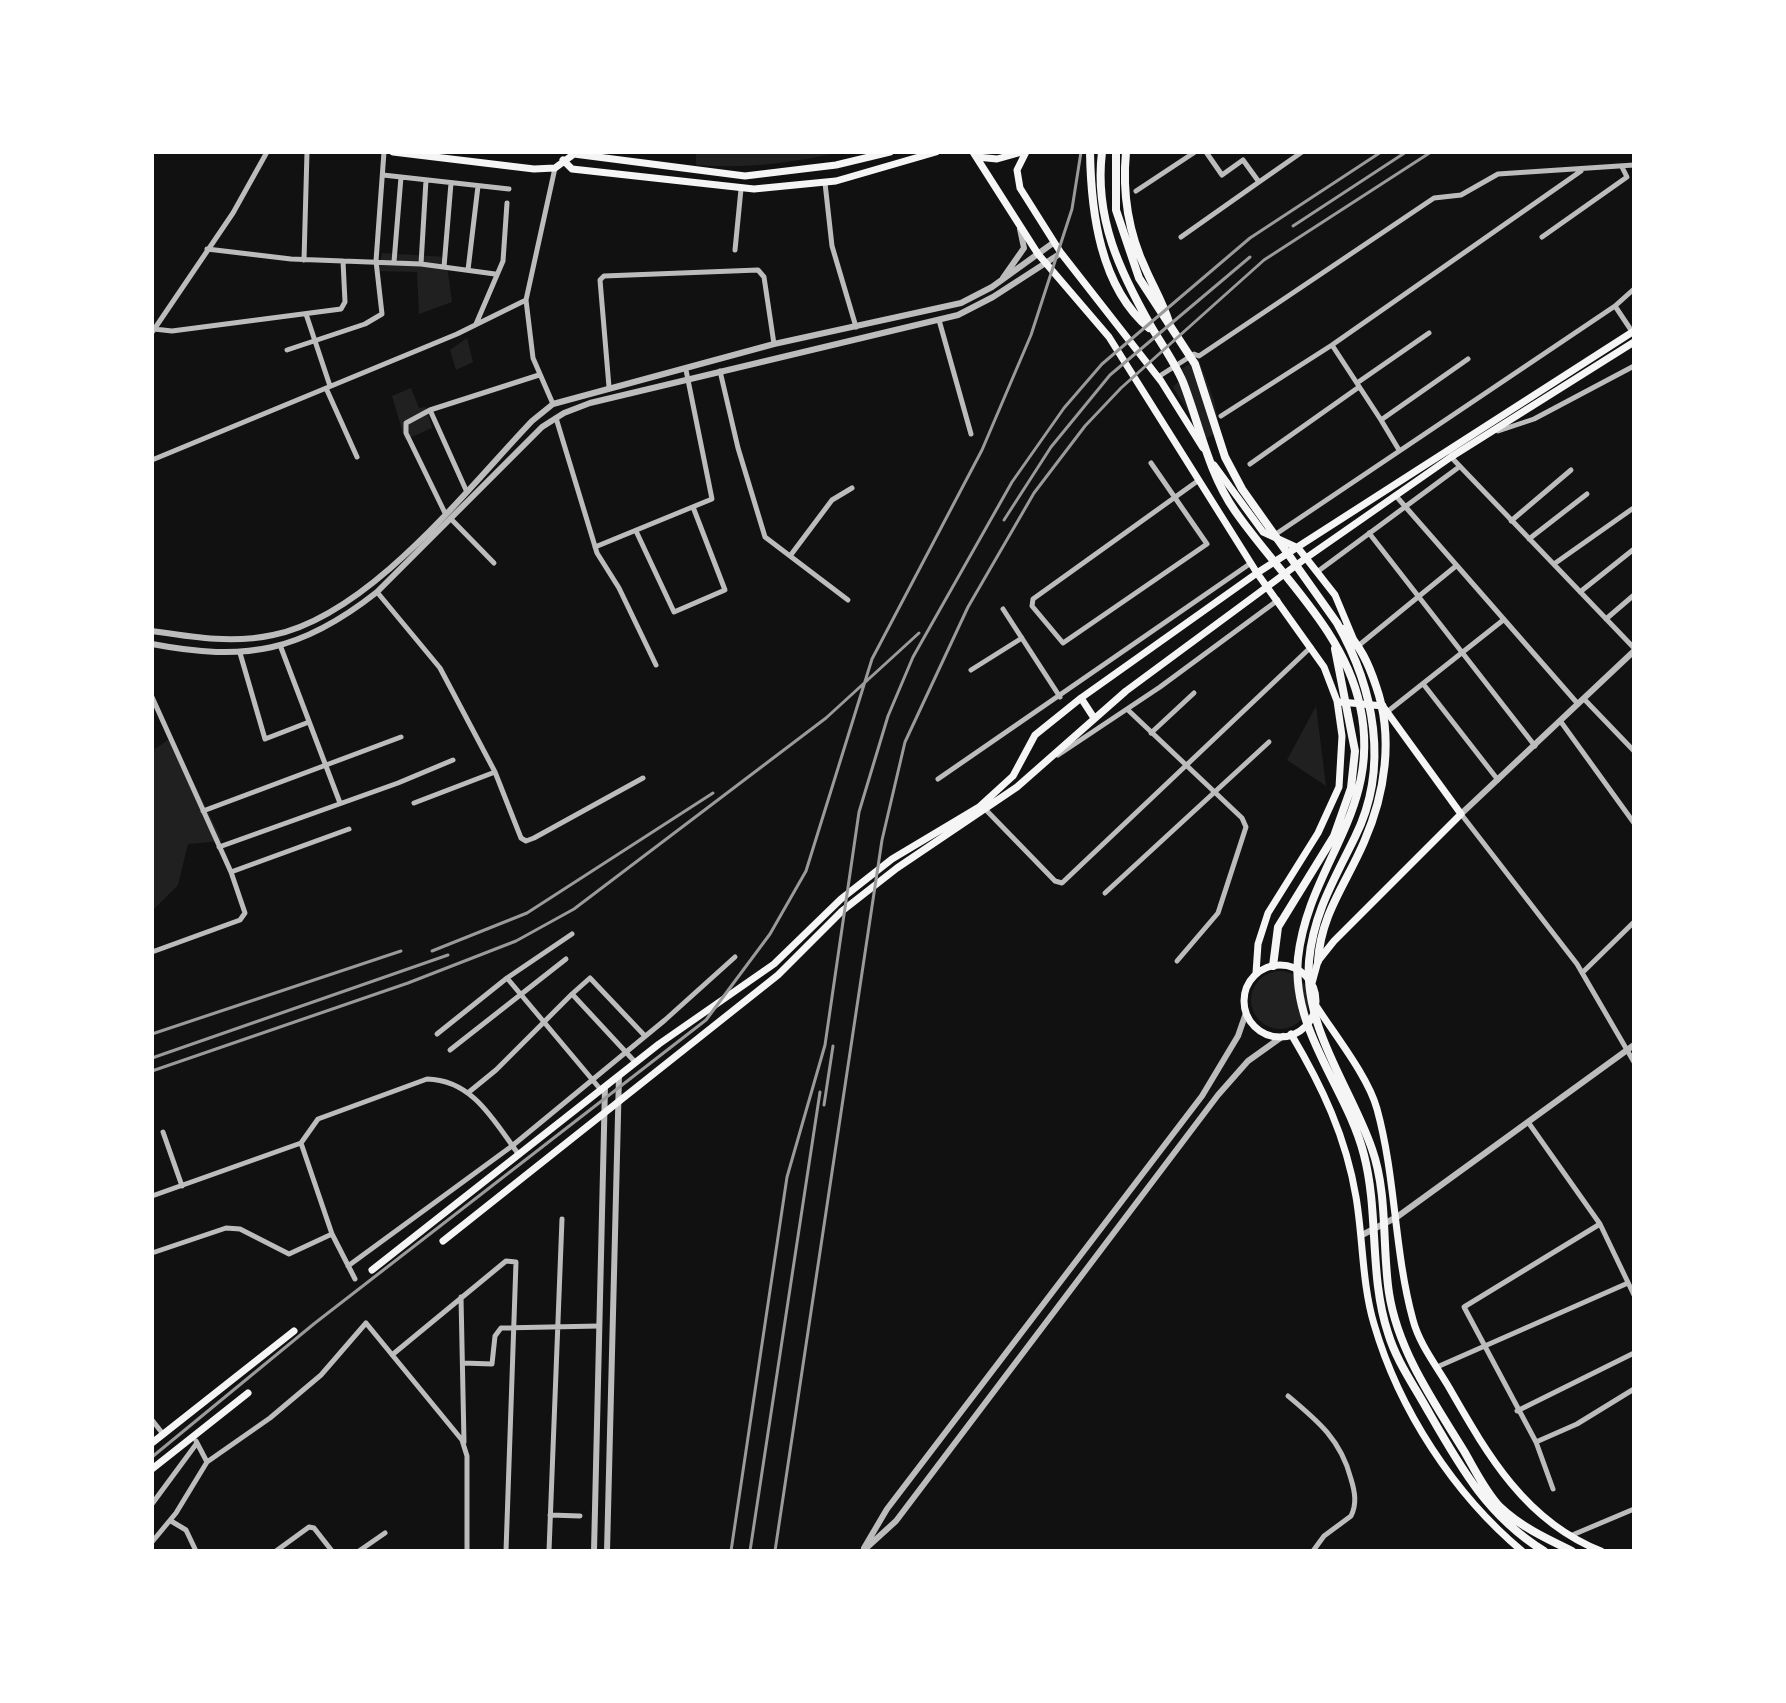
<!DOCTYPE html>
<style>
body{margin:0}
#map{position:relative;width:1786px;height:1703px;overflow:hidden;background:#111;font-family:"Space Grotesk",sans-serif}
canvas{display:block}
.frame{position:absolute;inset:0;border:154px solid #fff;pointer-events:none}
</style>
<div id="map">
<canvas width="1786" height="1703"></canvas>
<div class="frame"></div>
</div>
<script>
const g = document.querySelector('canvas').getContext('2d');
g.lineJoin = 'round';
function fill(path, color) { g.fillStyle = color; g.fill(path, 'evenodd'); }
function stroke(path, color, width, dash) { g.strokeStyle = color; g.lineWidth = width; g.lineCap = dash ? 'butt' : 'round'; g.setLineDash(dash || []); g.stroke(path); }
fill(new Path2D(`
 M696 152H841C792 163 746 169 696 165Z
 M382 253 446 257 452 302 419 314 417 272 378 271Z
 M467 338 473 362 456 370 450 350Z
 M1198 358 1214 400 1220 431 1205 439 1173 387 1185 375 1182 369Z
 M411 388 419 408 426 407 432 428 405 440 392 396Z
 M1316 706 1326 786 1287 760Z
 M172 737 222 841 188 844 178 885 152 911V751Z
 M1251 1000a29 29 0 1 1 58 0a29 29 0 1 1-58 0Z`), '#202020');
stroke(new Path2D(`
 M383 175 509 189
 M1259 182 1302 152
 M825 183 832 246 856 327
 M1136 191 1195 152
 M1181 237 1259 182 1243 160 1222 175 1206 152
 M1542 237 1627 177 1622 167
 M207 249 291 259 421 264 495 274
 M735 250 741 189
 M304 260 307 152
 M394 262 401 177
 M421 264 426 180
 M444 267 451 183
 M468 270 478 186
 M526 300 555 168
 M1615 306 1633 333
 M306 314 330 386
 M939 320 971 434
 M476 324 503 261 507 203
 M154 329 172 331 341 309 345 302 343 261
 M153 331 233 213 267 152
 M1332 345 1381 420 1468 359
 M287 350 365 324 382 314 376 261 384 152
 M720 371 738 448 765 537 848 600
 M1158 377 1194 354 1199 356 1434 198 1461 195 1498 174 1634 165
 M1357 383 1429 333
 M609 387 600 280 604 276 758 270 764 277 774 344
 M326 388 357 457
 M430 410 466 490
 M1221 416 1332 345 1581 171
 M556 418 597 553 619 588 656 665
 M1381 420 1399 450
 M1498 431 1534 419 1634 366
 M1451 457 1634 648
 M152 460 457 334 526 300 533 358 553 404
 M1151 463 1207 544 1063 643 1032 606 1033 599 1199 480
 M1250 464 1359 387
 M1396 496 1578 704
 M445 513 406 433V423L430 410 539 375
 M452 520 494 563
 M1511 521 1571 470
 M636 531 674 612 725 590 693 507
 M1369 533 1535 746
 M1273 536 1615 306 1634 289
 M1529 539 1587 494
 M595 547 712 499 686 370
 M790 556 832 500 852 488
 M1554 564 1632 509
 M1317 572 1459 467
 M377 592 440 668 495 772 521 838 526 841 534 838 643 778
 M1580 592 1634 549
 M1003 609 1060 697
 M1606 619 1634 595
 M280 645 340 803
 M1358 646 1456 566
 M240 653 265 739 309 722
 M971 670 1022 638
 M1424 685 1498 780
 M152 697 231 872 245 913 240 920 152 952
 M1585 700 1634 751
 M1128 710 1242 818 1246 827 1218 913 1177 961
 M1387 712 1502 621
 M1561 722 1634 823
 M1151 733 1194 693
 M1058 755 1160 687 1278 600
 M938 779 1251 563
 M414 803 495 772
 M986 810 1055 881 1062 883 1311 647
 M203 811 401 737
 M1461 814 1577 964 1634 1062
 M219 847 398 783 453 760
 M231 872 349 829
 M1105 893 1269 742
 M1582 973 1634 922
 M507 978 601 1090
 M437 1034 507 978 572 934
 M450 1050 566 959
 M636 1063 572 994 590 978 645 1036
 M469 1092 496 1070 572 994
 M1528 1122 1600 1224 1634 1295
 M163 1132 182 1186
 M301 1143 332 1234
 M152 1196 301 1143 318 1119 427 1079C473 1080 494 1121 519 1155
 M152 1253 226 1228 240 1229 289 1254 332 1234 355 1279
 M348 1266 512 1146 665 1020 735 957
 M461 1297 464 1442
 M392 1355 506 1261 516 1262 506 1551
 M463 1363 492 1364 495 1336 501 1328 599 1326
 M1437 1367 1628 1283
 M1288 1396C1318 1421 1341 1440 1351 1479 1355 1492 1357 1504 1351 1516L1324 1536 1313 1551
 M1517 1411 1634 1353
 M152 1420 163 1434
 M196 1441 207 1462
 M1536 1442 1577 1424 1634 1389
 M1553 1489 1536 1442 1464 1307 1600 1224
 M152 1504 197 1443
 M550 1515 580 1516
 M171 1521 186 1530 196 1551
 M1570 1536 1634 1509
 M152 1542 176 1513 207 1462 270 1418 321 1375 366 1323 462 1440 467 1456V1551
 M276 1551 309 1527 314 1528 332 1551
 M359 1551 385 1533
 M549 1551 562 1219`), '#bcbcbc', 5);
stroke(new Path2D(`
 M1003 278 1024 248 1020 229
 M152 631C192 637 232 644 273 635 370 615 466 490 532 421L553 404 774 344 961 303 992 287 1053 243
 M152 644C246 662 301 652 377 592L542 427 564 413 590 403 958 315 993 297 1061 253
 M1461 814 1634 651
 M1362 1235 1397 1217 1634 1045
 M864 1548 887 1509 1202 1096 1238 1036 1246 1013
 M594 1551 605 1087
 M607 1551 619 1076
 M863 1551 896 1521 1218 1095 1248 1061 1283 1036`), '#bcbcbc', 6);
stroke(new Path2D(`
 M393 152 534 169 555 168 574 154 745 176 836 165 890 152
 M973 152 1038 254 1109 337 1257 573 1324 667 1337 701 1342 736 1339 787 1318 833 1268 913 1258 944 1256 973
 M1026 152 1017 170 1020 188 1061 253 1161 381 1203 448
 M977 157 997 159 1022 152
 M563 160 572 169 754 189 836 181 936 152
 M1214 465 1263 532 1298 548 1306 558 1335 595 1353 638
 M1081 698 1094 718
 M1341 702 1383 706
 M1244 1001a36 36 0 1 1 72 0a36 36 0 1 1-72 0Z
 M1312 983 1318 961 1334 941 1461 814 1382 705
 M1315 1004C1334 1034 1368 1076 1377 1109 1396 1178 1394 1251 1413 1320 1419 1343 1435 1364 1447 1384 1486 1452 1524 1521 1601 1551
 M1291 1034C1322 1086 1346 1137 1356 1197 1363 1238 1362 1284 1374 1324 1399 1410 1454 1494 1522 1551
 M443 1241 778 975 842 911 897 868 1017 787 1126 691 1306 558 1451 457 1634 342
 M372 1270 659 1044 774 964 841 899 892 859 979 807 1013 776 1035 735 1081 698 1257 573 1634 331
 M152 1443 294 1331
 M152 1469 248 1393`), '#f5f5f5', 7);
stroke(new Path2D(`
 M1090 152C1091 212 1100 287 1149 328
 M1102 152C1094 218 1120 272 1152 328 1162 345 1175 363 1183 382 1200 426 1208 472 1235 511 1278 573 1344 630 1360 706 1383 810 1308 865 1298 958 1291 1031 1347 1088 1364 1155 1379 1213 1369 1276 1388 1333 1396 1360 1413 1384 1427 1409 1459 1465 1487 1516 1544 1551
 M1116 152V210L1139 278 1195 364 1225 457 1242 489 1337 623C1374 688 1390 767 1355 837 1335 878 1313 914 1309 961 1304 1029 1351 1088 1372 1149 1388 1194 1382 1247 1389 1293 1398 1351 1434 1402 1464 1451 1475 1470 1485 1491 1500 1507 1521 1527 1547 1539 1572 1551
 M1126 152C1122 194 1128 232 1146 270 1154 288 1163 303 1169 322
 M1318 961C1321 914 1346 884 1364 842 1385 794 1394 737 1376 686 1369 665 1360 644 1343 629
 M1273 966 1278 927 1334 836 1351 788 1355 751 1335 649`), '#f5f5f5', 8);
stroke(new Path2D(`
 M1293 226 1406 152
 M1004 520 1051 447 1110 375 1250 257
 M432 951 527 913 713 793
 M152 1034 401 951
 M152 1058 448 955
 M152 1071 408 983 516 941 574 909 826 718 919 633
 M824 1105 833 1046
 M152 1457 315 1323 706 1020 770 934 806 871 872 659 982 450 1031 335 1072 209 1081 152
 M731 1551 787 1177 825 1045 859 812 888 716 913 657 1012 482 1064 408 1102 364 1250 238 1381 152
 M750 1551 820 1092
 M775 1551 882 840 905 742 968 607 1034 493 1085 426 1121 388 1264 260 1431 152`), '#9a9a9a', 3);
</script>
